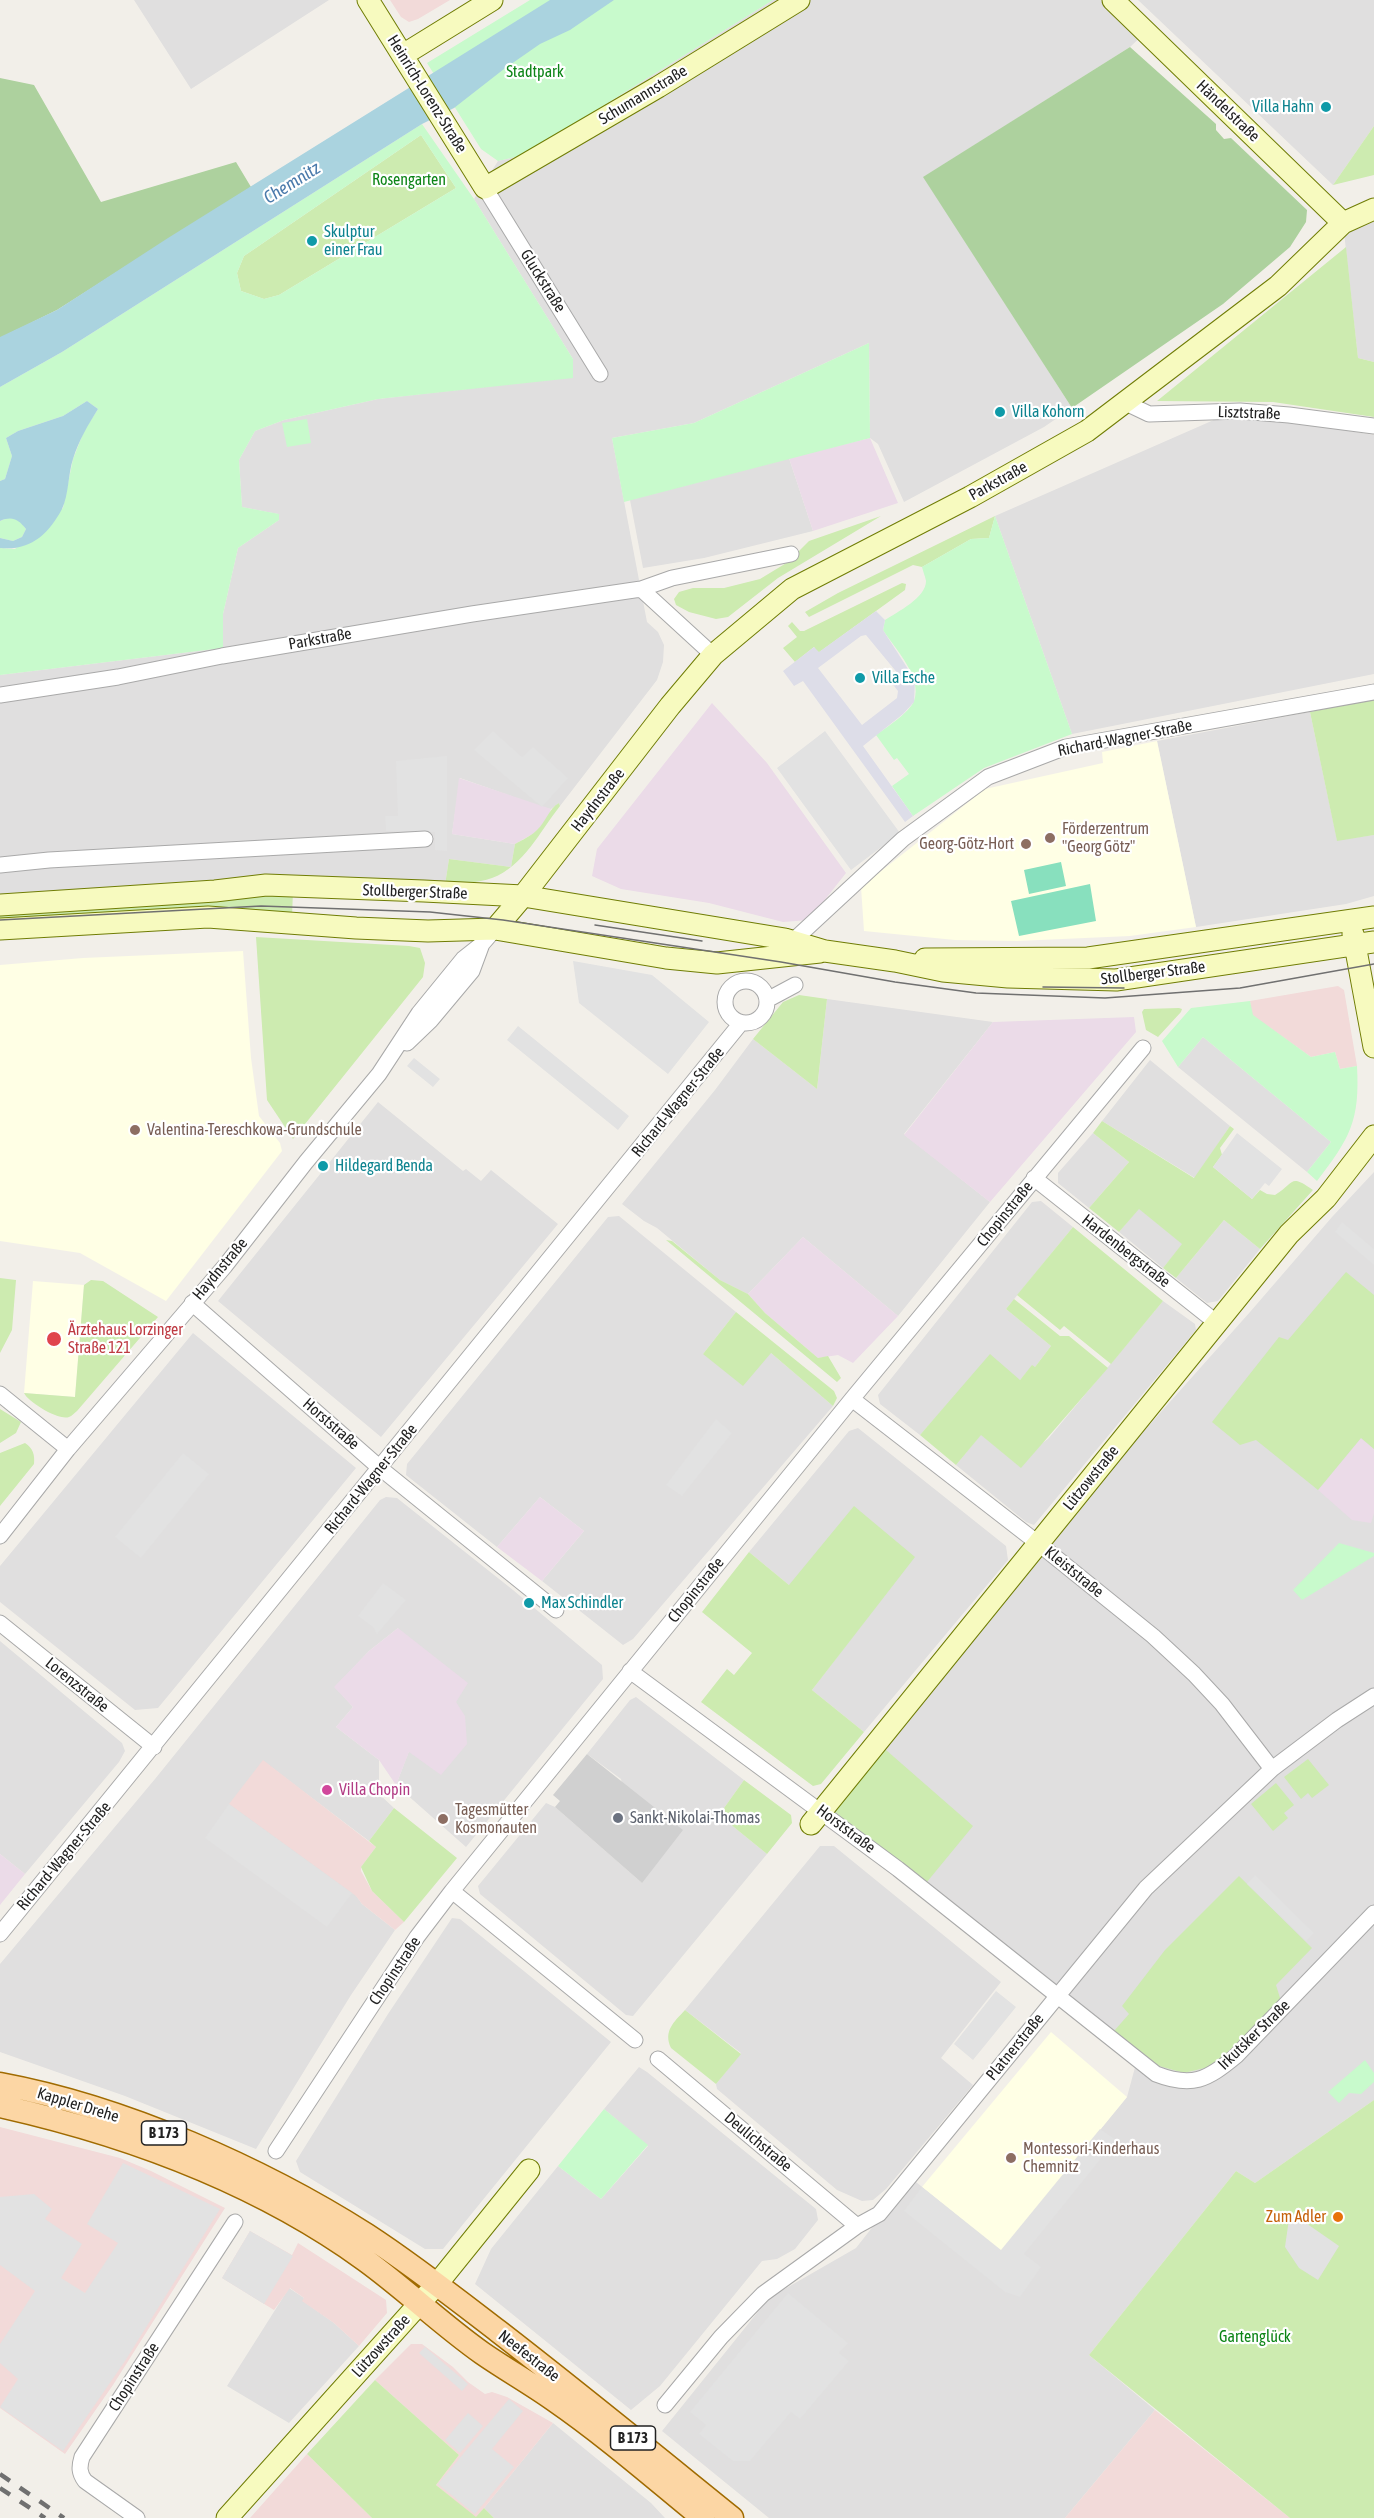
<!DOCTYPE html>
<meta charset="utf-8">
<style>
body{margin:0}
canvas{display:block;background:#f2efe9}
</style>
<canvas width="1374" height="2518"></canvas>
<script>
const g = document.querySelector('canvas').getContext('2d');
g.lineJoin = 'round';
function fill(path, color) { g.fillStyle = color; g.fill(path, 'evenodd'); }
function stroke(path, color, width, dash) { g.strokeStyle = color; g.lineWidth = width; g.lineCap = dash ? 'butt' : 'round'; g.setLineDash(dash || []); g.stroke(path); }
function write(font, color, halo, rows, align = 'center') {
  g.font = font + ' "Asap Condensed",sans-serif'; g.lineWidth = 4.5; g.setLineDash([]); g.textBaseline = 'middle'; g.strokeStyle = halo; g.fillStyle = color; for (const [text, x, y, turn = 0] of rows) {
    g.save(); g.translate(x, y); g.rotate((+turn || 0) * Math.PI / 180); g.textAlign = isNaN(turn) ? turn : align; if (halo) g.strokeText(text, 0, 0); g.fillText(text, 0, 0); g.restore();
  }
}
fill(new Path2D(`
 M134 0H329L191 89Z
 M773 0H1111L1146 32 1130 47 924 177 1072 408 1044 427 904 502 878 444 870 438 869 343 694 423 612 438 647 622 658 632 664 645 663 662 657 680 560 806 559 803 551 809 545 808 460 778 452 834 515 844 511 867 449 859 445 885 0 897V675L223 648V614L238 548 279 520 278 514 242 507 239 460 255 431 284 420 378 399 573 377V359L474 199 498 161 524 155Z
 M1138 0H1374V126L1333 185Z
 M1374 209V362L1358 358 1343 223Z
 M1232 412 1374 435V674L1072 734 995 516Z
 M789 458 813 531 704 558 643 568 630 500Z
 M1310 712 1337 840 1374 835V896L1346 904 1196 927 1157 741Z
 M827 999 993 1022 904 1134 990 1202 898 1316 803 1237 748 1294 720 1280 657 1228 644 1221 622 1204 715 1090 753 1039 817 1089Z
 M1203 1037 1331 1142 1307 1172 1178 1067Z
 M1150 1060 1230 1126 1195 1178 1102 1121Z
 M378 1102 463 1171 466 1169 481 1181 491 1170 558 1224 381 1437 218 1301Z
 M1093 1133 1129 1162 1089 1208 1058 1183V1173Z
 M1374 1172V2100L1255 2183 1236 2171 1089 2355 1155 2410 1065 2518H769L662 2431 769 2298 856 2248 911 2178 1001 2250 1127 2097 1137 2060 922 1888 878 1743 990 1604 1250 1312 1332 1217Z
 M1041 1201 1073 1227 1006 1309 1051 1346 1035 1367 1032 1366 1020 1380 946 1406 920 1435 880 1404 878 1395 1032 1202Z
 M1139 1208 1183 1244 1163 1268 1119 1232Z
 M619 1216 736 1312 703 1354 771 1353 833 1406 633 1639 623 1645 542 1581 584 1531 540 1497 497 1547 406 1475 407 1464 608 1217Z
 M1224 1220 1260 1249 1218 1301 1207 1303 1176 1278Z
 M1163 1301 1195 1324 1196 1330 1034 1525 1026 1522 956 1465 981 1434 1021 1467 1041 1444 1048 1439Z
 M193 1333 356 1468 158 1708 135 1710 0 1602V1566Z
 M858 1428 1006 1546 1008 1560 864 1732 812 1690 914 1556 789 1585 749 1552 849 1431Z
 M386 1497 397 1498 513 1590 602 1665 603 1679 466 1847 396 1785 409 1751 398 1628 369 1651 335 1687 353 1707 336 1727 379 1760V1794L394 1808 369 1841 263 1761 362 1904 395 1930 351 1995 256 2149 125 2096 0 2052V1964L155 1779 380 1500Z
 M0 1641 122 1743 125 1751 119 1762 25 1874 0 1854Z
 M636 1697 744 1780 719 1815 767 1854 633 2016 626 2015 480 1894 478 1886 546 1803 555 1807 642 1883 621 1779 587 1754 630 1700Z
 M820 1846H834L1001 1982 941 2058 973 2085 886 2189 873 2200 862 2201 837 2190 717 2089 716 2084 741 2053 685 2010Z
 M452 1918 460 1919 611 2042 443 2249H425L300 2172 296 2161 388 2014Z
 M639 2067 647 2072 816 2209 818 2220 795 2249 777 2259 762 2261 660 2386 631 2410 475 2284 491 2249 558 2166 601 2199 648 2146 604 2109Z
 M289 2288 304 2298 303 2301 334 2323 359 2346 289 2423 227 2386Z
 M553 2423 651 2503 665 2518H494L484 2508Z`), '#e0dfdf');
fill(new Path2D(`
 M390 0H450L418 19 409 22 401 17Z
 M1338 986 1344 990 1357 1066 1340 1069 1335 1052 1311 1057 1252 1015 1250 1001Z
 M263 1760 376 1847 361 1867V1871L372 1891 404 1922 395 1930 362 1904 356 1896 229 1804Z
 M0 2127 120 2158 151 2171 225 2208 113 2385 65 2454 0 2408Z
 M250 2231 292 2255 298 2243 386 2300 387 2313 359 2346 334 2323 302 2301 304 2298 290 2288 274 2310 222 2278Z
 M411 2344H422L453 2367 468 2382 485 2394 492 2392 507 2397 553 2423 476 2518 436 2485 459 2455 375 2380Z
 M1155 2410 1290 2518H1065Z
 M307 2454 372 2518H250Z`), '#f2dad9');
fill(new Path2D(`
 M870 438 898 503 813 531 789 458Z
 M712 703 767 763 846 873 809 920 783 922 709 903 621 889 592 876 597 849Z
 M459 778 551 809 548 818 536 832 515 844 452 834Z
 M1134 1017 1136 1032 990 1202 904 1135 993 1022Z
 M803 1237 898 1316 853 1363 838 1355 818 1358 765 1313 748 1294Z
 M1361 1438 1374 1449V1513L1371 1523 1352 1520 1318 1490Z
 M540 1497 584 1531 542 1581 497 1547Z
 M398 1628 468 1683 456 1702 465 1716 467 1744 441 1775 409 1752 396 1785 379 1760 336 1727 353 1707 334 1687 369 1651Z
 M0 1854 25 1874 0 1905Z`), '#ebdbe8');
fill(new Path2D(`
 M1157 741 1196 927 1130 936 1017 941 955 940 864 931 861 887 985 789 1103 763 1102 752Z
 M243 951 251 1058 259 1116 280 1143 282 1151 166 1301 80 1253 0 1241V965L83 958Z
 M33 1281 84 1285 75 1397 24 1393Z
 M1051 2032 1127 2097 1001 2251 922 2187Z`), '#ffffe5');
fill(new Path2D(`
 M587 1754 683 1830 642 1883 555 1807 560 1801 553 1795Z`), '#d0d0d0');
fill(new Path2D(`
 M1374 126V175L1333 185Z
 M421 135 456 188 279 295 264 299 241 291 237 273 244 256Z
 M1346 247 1358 358 1374 362V417L1273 402 1157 401Z
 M881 516 778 578 728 617 716 619 689 612 676 605 674 599 679 592 693 588H724L760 579 788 562 809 541Z
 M995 516 989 538 971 539 922 567 913 565 809 617 805 612 838 593Z
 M902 583 906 584 905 590 818 653 814 647 795 662 783 648 797 637 788 626 792 622 800 631H804Z
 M1374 699V835L1337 841 1310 712Z
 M559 803 560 806C541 830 523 867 492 878 478 883 460 883 445 885L449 859 511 867 515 844C522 840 531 836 537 830 546 822 549 808 559 803Z
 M293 890 292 917 0 925V908Z
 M256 937 409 946 420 948 425 963 423 977 293 1139 267 1100Z
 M799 995 827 999 817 1089 753 1039 783 1002Z
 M1179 1008 1182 1009 1181 1012 1158 1037 1146 1030 1142 1012 1144 1009Z
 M1102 1121 1194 1178 1230 1126 1234 1129 1220 1148 1222 1155 1213 1167 1252 1199 1260 1190 1267 1194 1275 1195C1295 1183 1289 1173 1313 1190L1260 1249 1224 1220 1176 1278 1163 1268 1182 1244 1139 1209 1119 1232 1089 1208 1129 1162 1093 1133Z
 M1073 1227 1163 1301 1111 1364 1064 1326 1060 1330 1017 1295Z
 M666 1240 672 1241 720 1280 748 1294 765 1313 818 1358 828 1356 841 1378 837 1382Z
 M1346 1272 1374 1295V1449L1361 1438 1318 1490 1256 1440 1240 1445 1212 1422 1279 1337 1288 1340Z
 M0 1278 16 1280 12 1330 0 1353Z
 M91 1280 103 1281 158 1317 77 1411C74 1413 72 1416 69 1417 59 1421 28 1402 24 1393L75 1397 84 1285Z
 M1014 1299 1060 1336H1069L1108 1368 1021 1468 981 1435 956 1465 920 1435 990 1354 1020 1380 1032 1365 1035 1367 1051 1346 1006 1309Z
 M736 1312 834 1391 837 1398 833 1406 771 1353 743 1386 703 1354Z
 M0 1409 21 1422 16 1433 0 1443Z
 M25 1443C33 1448 35 1455 34 1464L0 1506V1453Z
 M854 1506 915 1557 812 1690 864 1732 821 1784 813 1786 701 1702 727 1669 734 1675 752 1653 702 1612 749 1552 789 1585Z
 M878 1743 973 1826 922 1888 822 1811Z
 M1308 1759 1329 1785 1312 1798 1308 1793 1301 1799 1284 1777Z
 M744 1780 791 1815 792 1823 767 1854 719 1815Z
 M1276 1783 1294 1805 1284 1813 1288 1818 1273 1831 1251 1804Z
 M394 1808 457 1858 404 1922 372 1891 361 1867 376 1847 369 1841Z
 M1239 1876 1312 1948 1276 1985 1281 2001 1213 2066 1184 2073 1159 2066 1114 2031 1129 2014 1122 2006 1165 1950Z
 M685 2010 741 2054 716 2084 671 2048C663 2031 674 2022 685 2010Z
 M1374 2100V2518H1290L1089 2355 1236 2171 1255 2183Z
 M375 2380 459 2455 436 2485 476 2517 484 2508 494 2518H372L307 2454Z`), '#cdebb0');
fill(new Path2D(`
 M1130 47 1216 124V130L1224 139 1231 138 1307 210 1306 222 1290 247 1223 304 1072 408 923 177Z
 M0 78 34 85 101 202 236 162 251 187 57 310 0 338Z`), '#add19e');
fill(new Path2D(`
 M530 0H773L524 155 498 161 481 149 427 63Z
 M422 124 474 199 573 359V378L378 399 284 420 255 431 239 460 242 507 279 514V520L238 548 223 614V648L0 675V548L15 549 63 508 73 459 84 431 98 409 87 401 63 416 18 431 6 438 12 456 5 479 0 481V387L62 352ZM421 135 456 188 279 295 264 299 241 291 237 273 244 256Z
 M869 343 870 438 624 502 612 438 694 423Z
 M307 419 311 443 287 447 282 423Z
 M995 516 1072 734 984 768 913 816 892 786 909 774 897 758 894 760 876 735C886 728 910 712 914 701 923 677 895 649 883 630L885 620C897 612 926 598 926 581 925 576 923 571 922 567L971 539 989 538Z
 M10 517 20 521 26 529 22 537 13 541 0 538V521Z
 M1250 1001 1253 1015 1311 1057 1335 1052 1340 1069 1357 1066C1360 1121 1350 1138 1317 1181L1307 1172 1331 1142 1203 1037 1178 1067 1162 1041 1191 1008Z
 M1339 1543 1374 1553V1556L1302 1600 1293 1590Z
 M1365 2060 1374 2073V2082L1361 2094 1349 2093 1339 2103 1328 2092Z
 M604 2109 648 2145 601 2199 558 2166Z`), '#c8facc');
fill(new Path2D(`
 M1061 862 1066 886 1029 894 1024 870Z
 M1090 884 1096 921 1019 936 1011 901Z`), '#88e0be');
fill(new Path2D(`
 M493 731 522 757 533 747 568 778 542 807 474 750Z
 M825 731 900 833 851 870 777 768Z
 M447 756V851L435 850V832L386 831 385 816H398L396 761Z
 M573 961 652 975 709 1022 668 1074 579 1003Z
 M518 1026 629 1116 618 1130 507 1040Z
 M414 1058 440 1079 433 1087 407 1066Z
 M1237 1133 1282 1169 1269 1186 1265 1183 1252 1199 1213 1167Z
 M1342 1222 1374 1249V1265L1335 1232Z
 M716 1419 732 1433 682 1496 666 1485Z
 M183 1453 209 1474 141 1558 115 1537Z
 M383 1583 406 1600 377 1634 373 1627 358 1616Z
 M229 1804 352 1893 327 1927 205 1838Z
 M1255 1875 1314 1933 1306 1941 1247 1884Z
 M996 1991 1016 2007 973 2060 954 2044Z
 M1100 2129 1116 2140 1024 2254 1041 2267 1020 2297 1005 2292 904 2211 922 2187 1001 2250Z
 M123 2163 220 2209 125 2361 63 2451 0 2407 18 2379 0 2363V2344L35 2291 0 2265V2197L34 2194 52 2209 45 2219 82 2244 61 2278 85 2293 118 2243 87 2224Z
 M1290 2212 1339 2246 1318 2280 1299 2268 1285 2247Z
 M250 2231 293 2256 264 2304 222 2278Z
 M788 2293 848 2343 839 2353 849 2361 800 2419 791 2412 750 2461H733L699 2434 706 2425 690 2412Z
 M425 2347 468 2384 462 2391 419 2353Z
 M509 2399 523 2411 492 2449 514 2467 475 2514 438 2484Z
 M468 2413 483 2426 460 2453 445 2440Z`), '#e2e2e2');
fill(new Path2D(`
 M876 611 885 620 883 630 915 680 914 702 903 714 863 746 913 816 905 822 803 681 794 686 783 671 814 647 819 652ZM866 635 899 675 891 682 898 691 897 698 862 725 818 668 861 636Z`), '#dddde8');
fill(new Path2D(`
 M550 0H614L570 30 540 44 504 69 454 108 422 124 62 352 0 387V337L57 310 168 238Z
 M87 401 98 409C88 425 79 440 73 459 68 474 69 494 62 509 48 535 30 551 0 548V538L13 541 22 537 26 529C18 519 12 516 0 521V481L5 479 12 456 6 438 18 431 63 416Z`), '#aad3df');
const street = new Path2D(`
 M485 188 600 374
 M1126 403 1149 414 1240 411 1289 415 1374 426
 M641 589 713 655
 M0 695 118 677 222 656 472 614 641 589 672 578 791 554
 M0 865 49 860 425 839
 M794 940 903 839 988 777 1066 747 1374 692
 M725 1002a21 21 0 1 1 42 0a21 21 0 1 1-42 0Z
 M767 1000 795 985
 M407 1043 431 1020 472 971 482 944
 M1034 1178 1217 1323
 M192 1303 380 1468 556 1610
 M0 1394 68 1449
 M852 1399 1039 1544 1153 1636 1194 1674 1222 1704 1272 1769
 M0 1536 68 1449 225 1266 306 1162 379 1074 419 1013 463 959 482 944 495 929
 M0 1623 154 1747
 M630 1671 898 1869 1156 2074C1192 2088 1207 2080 1236 2056L1374 1913
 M452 1891 635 2040
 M0 1934 741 1023
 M658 2059 857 2226
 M276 2151 417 1937 452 1891 852 1399 1143 1048
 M665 2405 721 2337 763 2294 857 2226 879 2214 1146 1888 1272 1769 1337 1720 1374 1696
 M137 2518 85 2481C79 2473 79 2467 82 2457L235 2222`);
const secondary = new Path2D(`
 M368 0 485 188 658 87 799 0
 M1113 0 1343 223
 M403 55 492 0
 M0 905 215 891 266 885 424 891 523 896 785 939 825 951 895 961 943 971 1008 977 1116 980 1374 942
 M0 929 208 917 356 928 428 931 495 929 666 958 717 963 820 952
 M495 929 523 896 670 706 713 655 792 589 970 497 1087 431 1278 286 1343 223 1374 209
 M1353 934 1374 1047
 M925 959 1088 958 1374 917
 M811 1824 1289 1234 1326 1198 1374 1136
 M227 2518 437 2284 529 2170`);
const primary = new Path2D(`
 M0 2084C124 2107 261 2168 367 2235 413 2265 455 2298 498 2331 577 2392 654 2455 732 2518
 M0 2106C129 2135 257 2182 365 2260 405 2289 441 2324 482 2353 505 2369 530 2383 554 2400 606 2436 654 2478 703 2518`);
stroke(street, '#a9a9a9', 17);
stroke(secondary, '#707d05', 23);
stroke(primary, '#a06b00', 25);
stroke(street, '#fff', 15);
stroke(secondary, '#f7fabf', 21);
stroke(primary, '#fcd6a4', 22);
stroke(new Path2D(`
 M0 920 261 906 430 912 503 920 781 962 895 982 976 993 1105 998 1240 988 1374 964
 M595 925 702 941
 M1043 987 1124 988`), '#707070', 1.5);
stroke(new Path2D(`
 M0 2474 64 2518
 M0 2488 45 2518`), '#707070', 4.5, [12, 12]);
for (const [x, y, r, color] of [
 [1326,107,6,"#0f9aa8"],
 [312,241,6,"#0f9aa8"],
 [1000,412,6,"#0f9aa8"],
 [860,678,6,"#0f9aa8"],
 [1050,838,6,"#8d6e63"],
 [1026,844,6,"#8d6e63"],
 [135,1130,6,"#8d6e63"],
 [323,1166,6,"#0f9aa8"],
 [54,1339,8,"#e0444e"],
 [529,1603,6,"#0f9aa8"],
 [327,1790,6,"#d1479c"],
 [618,1818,6,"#6b7280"],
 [443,1819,6,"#8d6e63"],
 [1011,2158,6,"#8d6e63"],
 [1338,2217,6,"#e8710a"]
]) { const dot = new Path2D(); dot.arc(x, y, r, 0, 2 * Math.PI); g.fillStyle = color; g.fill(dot); stroke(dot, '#fff', 2); }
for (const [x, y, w] of [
 [164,2133,45],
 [633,2438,45]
]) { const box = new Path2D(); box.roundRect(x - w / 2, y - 12, w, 24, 4.5); g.fillStyle = '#fff'; g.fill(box); stroke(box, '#222', 1.5); }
write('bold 15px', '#222', null, [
 ["B 173",164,2133],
 ["B 173",633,2438]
]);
write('16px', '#0c8416', '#fff', [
 ["Stadtpark",535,72],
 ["Rosengarten",409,180],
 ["Gartenglück",1255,2337]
]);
write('16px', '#222', '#fff', [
 ["Heinrich-Lorenz-Straße",427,94,58],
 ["Schumannstraße",643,95,-31],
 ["Händelstraße",1228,111,44],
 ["Gluckstraße",543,281,58],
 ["Lisztstraße",1249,413,2],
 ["Parkstraße",998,481,-29],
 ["Parkstraße",320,639,-10],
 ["Richard-Wagner-Straße",1125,738,-11],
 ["Haydnstraße",598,800,-52],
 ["Stollberger Straße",415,892,2],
 ["Stollberger Straße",1153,973,-7],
 ["Richard-Wagner-Straße",678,1102,-51],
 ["Chopinstraße",1005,1214,-51],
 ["Hardenbergstraße",1126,1251,38],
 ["Haydnstraße",220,1269,-50],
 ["Horststraße",331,1424,41],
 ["Lützowstraße",1091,1478,-51],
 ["Richard-Wagner-Straße",371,1479,-51],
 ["Kleiststraße",1074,1572,39],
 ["Chopinstraße",696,1590,-51],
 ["Lorenzstraße",77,1685,39],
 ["Horststraße",846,1829,37],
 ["Richard-Wagner-Straße",64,1856,-50],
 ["Chopinstraße",395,1971,-56],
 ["Irkutsker Straße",1254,2035,-44],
 ["Platnerstraße",1015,2047,-51],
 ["Kappler Drehe",78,2105,17],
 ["Deulichstraße",758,2142,40],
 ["Lützowstraße",381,2346,-48],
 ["Neefestraße",529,2356,38],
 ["Chopinstraße",134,2377,-57]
]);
write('16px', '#0d838f', '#fff', [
 ["Villa Hahn",1314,107,"right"],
 ["Skulptur",324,232],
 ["einer Frau",324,250],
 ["Villa Kohorn",1012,412],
 ["Villa Esche",872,678],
 ["Hildegard Benda",335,1166],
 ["Max Schindler",541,1603]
], 'left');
write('16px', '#785e54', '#fff', [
 ["Förderzentrum",1062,829],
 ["\"Georg Götz\"",1062,847],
 ["Georg-Götz-Hort",1014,844,"right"],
 ["Valentina-Tereschkowa-Grundschule",147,1130],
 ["Tagesmütter",455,1810],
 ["Kosmonauten",455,1828],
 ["Montessori-Kinderhaus",1023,2149],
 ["Chemnitz",1023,2167]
], 'left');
write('16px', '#be3a42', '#fff', [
 ["Ärztehaus Lorzinger",68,1330],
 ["Straße 121",68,1348]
], 'left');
write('16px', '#b23c85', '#fff', [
 ["Villa Chopin",339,1790]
], 'left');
write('16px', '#5b616d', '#fff', [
 ["Sankt-Nikolai-Thomas",630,1818]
], 'left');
write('16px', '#c56008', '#fff', [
 ["Zum Adler",1326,2217]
], 'right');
write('italic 18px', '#4a7aab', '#fff', [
 ["Chemnitz",292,183,-32]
]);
</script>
